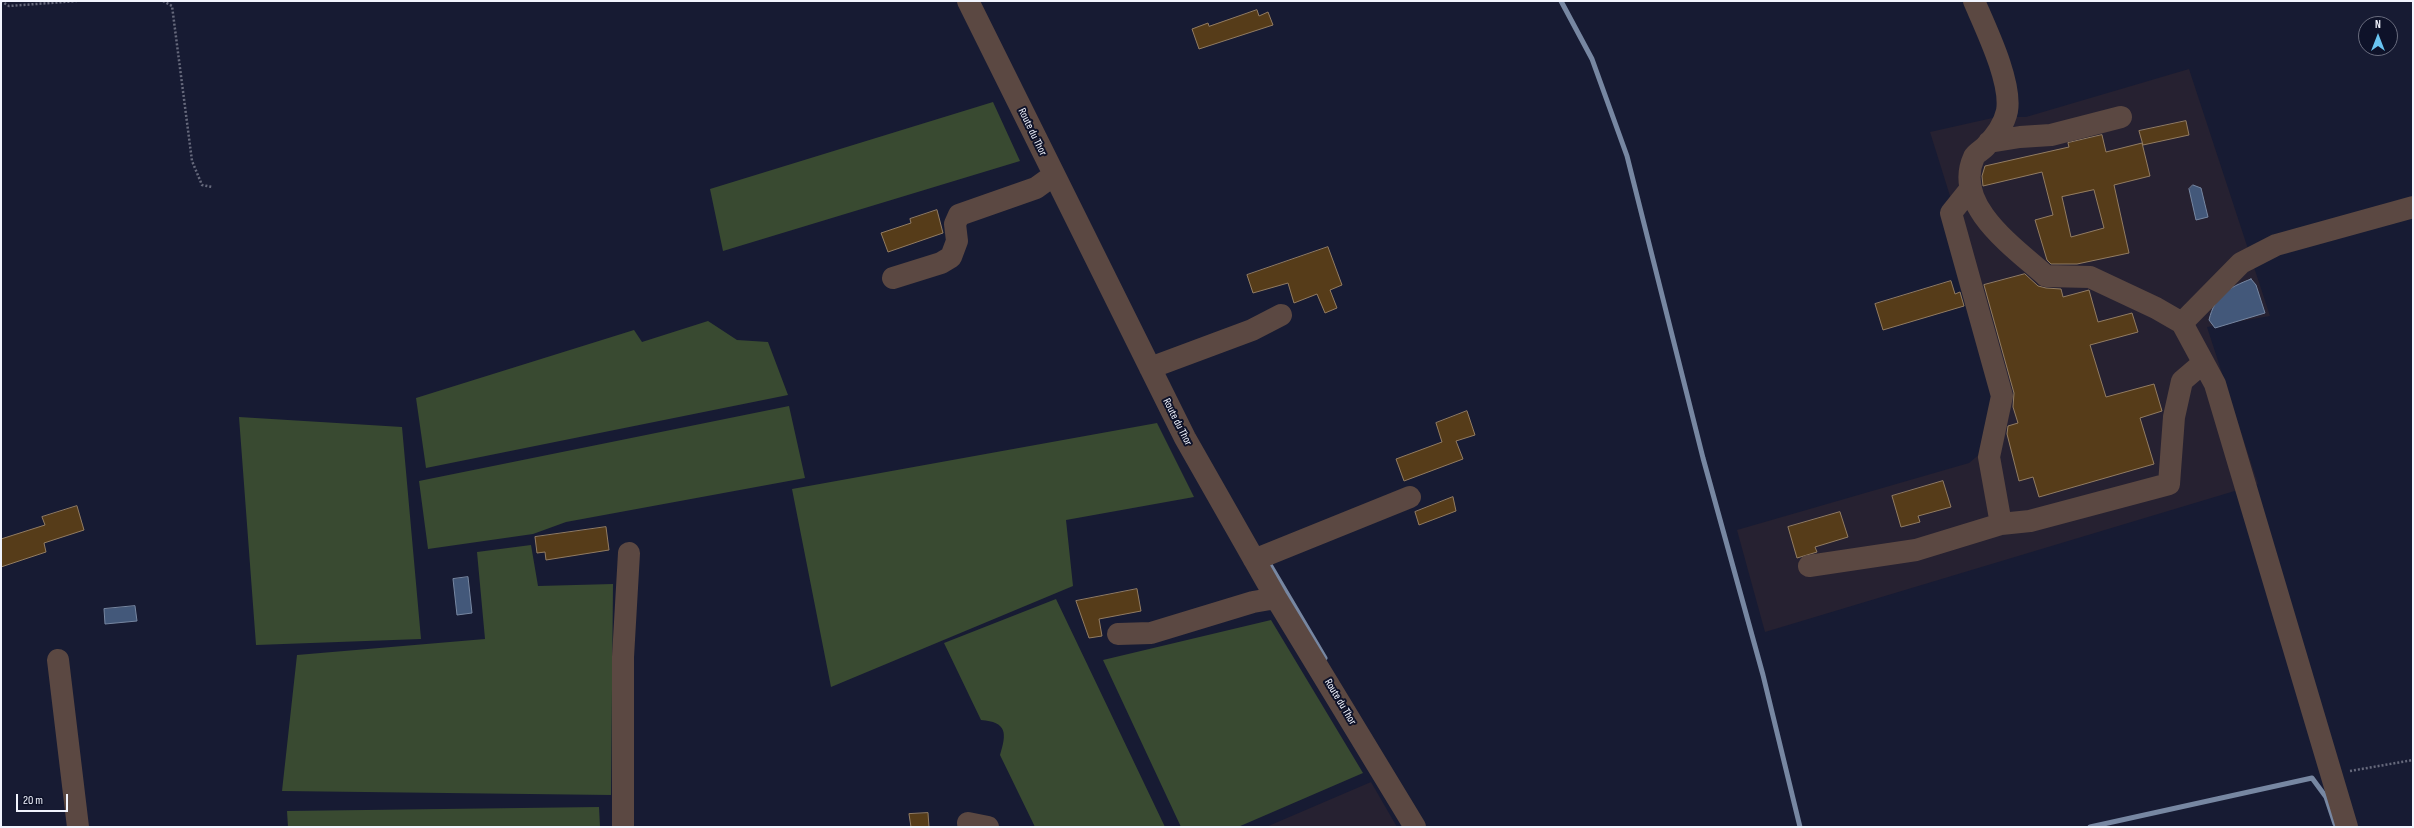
<!DOCTYPE html>
<style>
body{margin:0}
#map{position:relative;width:2414px;height:828px;overflow:hidden;background:#171b33;font-family:"Sofia Sans Condensed",sans-serif}
canvas{display:block}
.frame{position:absolute;inset:0;border:2px solid #f1f4fe;pointer-events:none}
.north{position:absolute;left:2358px;top:16px;width:40px;height:40px;box-sizing:border-box;background:#0e1229;border:1px solid #696c7e;border-radius:50%;rotate:0deg;font-size:11px;font-weight:700;line-height:16px;text-align:center;color:#f1f4fe}
.north::after{content:'';display:block;margin:auto;width:14px;height:18px;background:#69c4f1;clip-path:polygon(50% 0,100% 100%,50% 72%,0 100%)}
.scale{position:absolute;left:16px;top:794px;width:52px;height:18px;box-sizing:border-box;border:2px solid #f1f4fe;border-top:0;padding-left:5px;font-size:12px;line-height:14px;white-space:nowrap;color:#f1f4fe;-webkit-text-stroke:3px #0e1229;paint-order:stroke}
</style>
<div id="map">
<canvas width="2414" height="828"></canvas>
<div class="frame"></div>
<div class="north">N</div>
<div class="scale">20 m</div>
</div>
<script>
const g = document.querySelector('canvas').getContext('2d');
g.lineJoin = 'round';
function fill(path, color) { g.fillStyle = color; g.fill(path, 'evenodd'); }
function stroke(path, color, width, dash) { g.strokeStyle = color; g.lineWidth = width; g.lineCap = dash ? 'butt' : 'round'; g.setLineDash(dash || []); g.stroke(path); }
function write(font, color, halo, rows, align = 'center') {
  g.font = font + ' "Sofia Sans Condensed",sans-serif'; g.lineWidth = 4; g.setLineDash([]); g.textBaseline = 'middle'; g.strokeStyle = halo; g.fillStyle = color; for (const [text, x, y, turn = 0] of rows) {
    g.save(); g.translate(x, y); g.rotate((+turn || 0) * Math.PI / 180); g.textAlign = isNaN(turn) ? turn : align; if (halo) g.strokeText(text, 0, 0); g.fillText(text, 0, 0); g.restore();
  }
}
fill(new Path2D(`
 M2189 69 2270 316 2207 327 2258 484 1765 632 1737 530 1969 463 2000 437 1975 276 1930 132 1997 117H2026Z
 M1371 782 1397 827H1266Z`), '#262131');
fill(new Path2D(`
 M993 102 1020 161 723 251 710 189Z
 M708 321 737 340 768 342 788 395 426 468 416 398 634 330 642 342Z
 M789 406 805 478 566 522 533 534 428 549 419 481Z
 M239 417 402 427 421 639 256 645Z
 M1157 423 1194 497 1066 520 1073 586 831 687 792 489Z
 M531 545 538 586 613 584 611 795 282 791 297 655 485 639 477 552Z
 M1056 599 1165 827H1035L1000 755C1007 733 1007 722 981 720L944 643Z
 M1271 620 1363 773 1238 827H1181L1103 660Z
 M599 807 600 827H288L287 811Z`), '#394a31');
const water = new Path2D(`
 M2193 185 2201 188 2208 217 2196 220 2189 189Z
 M2251 279 2256 285 2265 313 2215 328 2209 320C2215 295 2228 288 2251 279Z
 M468 577 472 613 457 615 453 579Z
 M135 606 137 621 105 624 104 609Z`);
fill(water, '#43587a');
stroke(water, '#7787a2', 1);
stroke(new Path2D(`
 M1561 1 1592 59 1627 156 1703 458 1763 675 1800 827
 M1269 563 1325 658
 M2090 827 2312 778 2326 797 2335 824`), '#7787a2', 5);
const building = new Path2D(`
 M1257 10 1259 16 1268 12 1273 25 1199 49 1192 29 1208 23 1209 26Z
 M2186 121 2189 135 2143 145 2139 131Z
 M2102 135 2106 152 2142 143 2150 176 2114 185 2129 253 2077 264H2051L2047 260 2035 220 2053 215 2042 172 1983 186 1982 176 1985 166 2069 147 2068 143ZM2094 190 2104 228 2071 237 2062 197Z
 M937 210 943 233 888 252 881 233 911 223 910 219Z
 M1328 247 1342 285 1330 290 1337 308 1325 313 1317 294 1294 303 1288 283 1253 293 1247 275Z
 M2025 274 2038 286 2046 288 2061 289 2063 297 2089 290 2098 322 2132 313 2138 332 2090 345 2106 397 2154 384 2162 411 2140 418 2154 464 2039 497 2033 477 2019 481 2007 434 2008 426 2018 423 2013 407 2014 393 1984 285Z
 M1951 281 1955 294 1960 292 1964 306 1883 330 1875 304Z
 M1467 411 1475 435 1456 441 1463 459 1404 481 1396 459 1442 442 1436 423Z
 M1943 481 1951 507 1918 516 1920 522 1901 527 1892 496Z
 M1453 497 1456 511 1419 525 1415 512Z
 M77 506 84 530 44 543 46 552 1 567V539L45 525 42 517Z
 M1840 512 1848 537 1815 547 1817 552 1797 558 1788 527Z
 M606 527 609 550 546 560 545 552 537 553 535 537Z
 M1137 589 1141 611 1099 619 1102 636 1089 638 1076 601Z
 M928 813 929 827H911L909 814Z`);
fill(building, '#563c19');
stroke(building, '#927c62', 1);
stroke(new Path2D(`
 M1 1 9 6 77 1
 M163 1 172 6 192 161 202 185 212 187
 M2350 771 2413 760`), '#66697c', 2.5, [2, 2]);
stroke(new Path2D(`
 M968 1 1185 438 1276 598 1415 827
 M1974 1C1986 29 2012 82 2007 111 2004 125 1995 137 1985 147 1982 150 1976 153 1974 157 1952 205 2015 248 2046 276L2090 277 2156 308 2182 323 2215 384 2347 827
 M1989 142 2020 137 2051 135 2121 117
 M1971 188 1951 213 2002 396 1989 457 2001 524
 M893 278 941 263 951 257 957 241 955 224 959 215 1036 188 1054 175
 M2182 323 2241 263 2276 245 2413 207
 M1150 368 1252 330 1281 315
 M1254 560 1410 497
 M1809 566 1916 550 2001 524 2030 521 2169 484 2174 417 2182 381 2203 363
 M1118 634 1151 633 1253 602 1276 598
 M58 660 78 827
 M968 823 988 827
 M623 827V657L629 553`), '#5b4842', 22);
write('11px', '#f1f4fe', '#0e1229', [
 ["Route du Thor",1032,132,64],
 ["Route du Thor",1177,422,63],
 ["Route du Thor",1340,702,59]
]);
</script>
